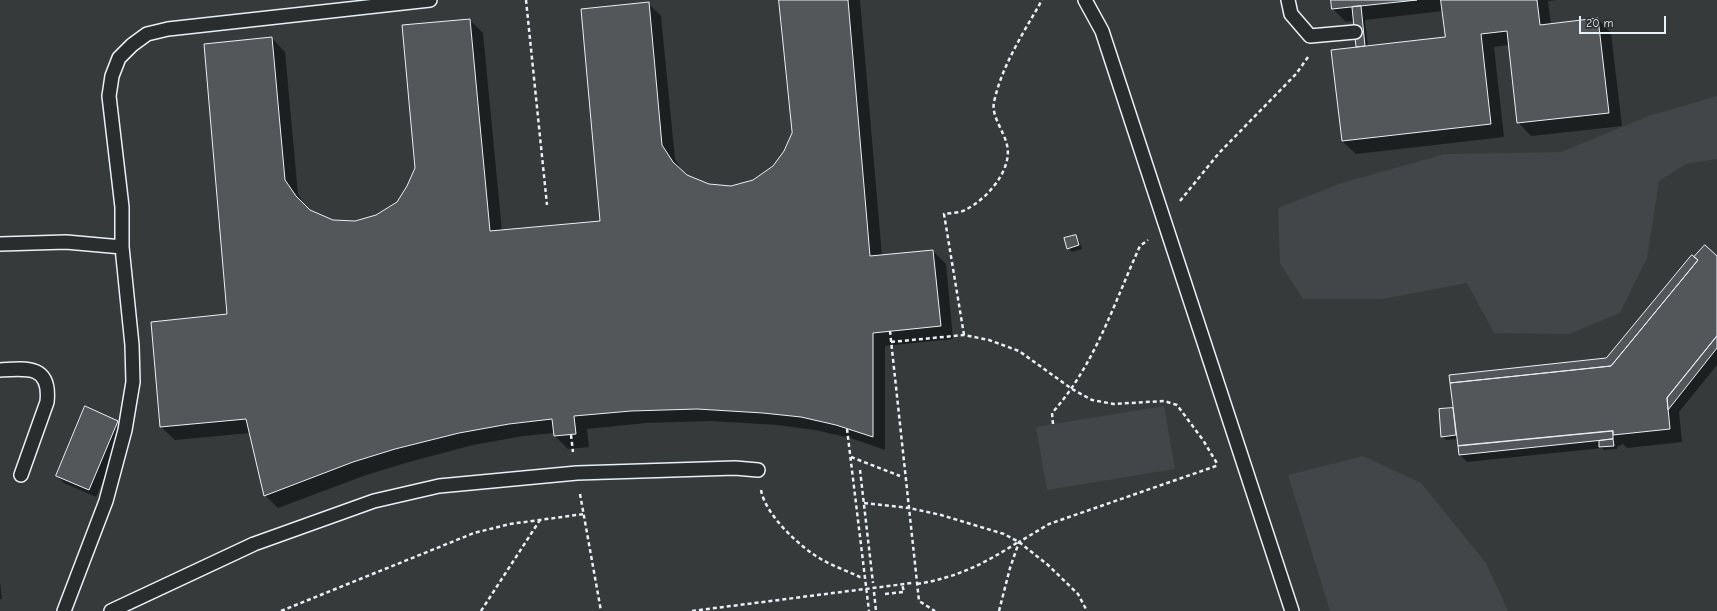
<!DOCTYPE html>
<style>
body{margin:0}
#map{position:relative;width:1717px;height:611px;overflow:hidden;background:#2a2d2e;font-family:"Comic Neue",sans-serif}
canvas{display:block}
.scale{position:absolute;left:1579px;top:16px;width:87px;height:18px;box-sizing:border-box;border:2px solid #e8f1f8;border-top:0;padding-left:5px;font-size:12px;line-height:14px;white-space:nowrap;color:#e8f1f8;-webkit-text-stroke:3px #2a2d2e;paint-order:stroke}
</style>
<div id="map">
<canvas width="1717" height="611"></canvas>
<div class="scale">20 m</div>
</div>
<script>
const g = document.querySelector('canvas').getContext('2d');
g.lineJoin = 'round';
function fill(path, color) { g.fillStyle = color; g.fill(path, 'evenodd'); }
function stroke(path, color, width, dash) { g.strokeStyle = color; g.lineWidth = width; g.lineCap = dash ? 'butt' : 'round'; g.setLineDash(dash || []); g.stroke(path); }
fill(new Path2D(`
 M0 0H1717V611H0Z`), '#363a3b');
fill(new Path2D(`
 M1717 96V159L1686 164 1659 181 1647 258 1620 313 1569 334 1494 333 1467 283 1382 299H1303L1280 263 1278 208 1342 183 1445 154 1561 152 1649 116Z
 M1164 406 1175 469 1047 490 1036 427Z
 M1363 456 1421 483 1486 563 1508 611H1330L1288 475Z`), '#424648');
fill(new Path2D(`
 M780 0H860L882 256 933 251 946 264 953 339 885 346V450L850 438 815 430 777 425 711 421 645 423 587 429 589 447 568 449 555 436 554 433 523 436 473 445 409 462 366 475 278 508 265 495 250 433 175 440 161 427 228 315 272 38 285 52 298 194 307 209 332 221 355 222 376 216 397 202 408 187 416 168 470 20 483 33 502 231 601 222 648 3 661 16 675 159 684 174 709 185 731 187 753 181 774 167 785 152 793 133Z
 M1332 0H1557L1548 1 1551 25 1598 19 1611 33 1622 126 1531 136 1518 122 1509 45 1494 47 1504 137 1356 154 1342 141 1359 48 1357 46 1354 21 1346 22 1333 9ZM1443 11 1446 38 1368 47 1365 20Z
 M1076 237 1079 240 1082 249 1072 252 1068 248Z
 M1717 257V365L1679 412 1682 442 1627 448 1623 444 1617 447V449L1604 450 1602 448 1467 462 1460 455 1458 439 1446 440 1442 436 1440 410 1454 408 1606 359 1694 258Z
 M117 422 125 430 96 497 64 483 57 476Z
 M0 582 2 599H0Z`), '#0007');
const building = new Path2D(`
 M779 0H848L870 256 933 250 941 326 873 333V437L836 425 801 417 763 413 697 409 631 411 574 416 576 434 554 436 552 419 509 424 459 433 395 449 353 462 264 496 246 419 160 427 151 322 227 314 204 44 272 37 285 180 296 196 310 210 333 220 355 221 376 215 397 202 407 186 415 168 402 25 470 19 490 231 600 221 581 9 649 2 662 145 673 162 687 175 709 184 731 186 753 180 773 166 784 151 792 133Z
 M1331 0H1417L1332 9Z
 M1441 0H1537L1540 25 1598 18 1609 113 1517 123 1507 31 1481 34 1491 124 1342 141 1331 50 1445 37Z
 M1361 6 1365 46 1356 47 1352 7Z
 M1076 235 1079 245 1067 249 1064 238Z
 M1705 245 1717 256V336L1667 398 1670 429 1613 435V431L1458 446 1450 383 1611 366 1698 260 1694 257Z
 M1692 255 1698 260 1611 366 1450 383 1449 375 1606 358Z
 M1717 336V348L1668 410 1667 398Z
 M85 406 118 421 89 490 56 476Z
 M1453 408 1456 435 1441 437 1439 409Z
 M1613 431V439L1459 455 1458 446Z
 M1613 439 1614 446 1599 447V441Z`);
fill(building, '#535759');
stroke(building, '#e8f1f8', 1);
const lane = new Path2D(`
 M1085 0 1102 31 1292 611
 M1288 0 1291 14 1310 36 1355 32
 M0 244 66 242 122 247
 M0 370C27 368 51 365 47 402L21 475
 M64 611 106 501 125 430 133 382 132 345 122 247V207L109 96 112 76 119 58 132 45 147 34 168 29 430 0
 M111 611 254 544 374 501 439 486 577 473 735 468 758 470`);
stroke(lane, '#e8f1f8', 16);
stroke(new Path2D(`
 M526 0 547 205
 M1180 201 1219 153 1296 74 1308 57
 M890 331 919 601 935 611
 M964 335 944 214C951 213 959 213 965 210 986 200 1013 170 1007 145 1004 131 991 116 994 102 1002 65 1024 32 1042 0
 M891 342 964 335 989 340 1019 351 1072 389 1092 400 1114 404 1164 401 1177 405 1203 440 1218 465
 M1053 424 1052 413C1095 365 1114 303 1140 246L1148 240
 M847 429 869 611
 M571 435 573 452
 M851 457 900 476
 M860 470 873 583
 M761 490C765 513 794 541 813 554 827 564 845 570 860 577H865
 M580 494 601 611
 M864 503 909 508 941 515 1004 534 1019 542 1048 565 1078 594 1087 611
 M917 584C956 578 986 563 1018 542
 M874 592 876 611
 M885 594 904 592 902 584
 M281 611 474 533 510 524 584 514
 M481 611 540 520
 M692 611 912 583
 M999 611 1010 568 1019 542 1049 524 1219 465`), '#e8f1f8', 2.5, [4, 3]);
stroke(lane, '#2a2d2e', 13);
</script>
